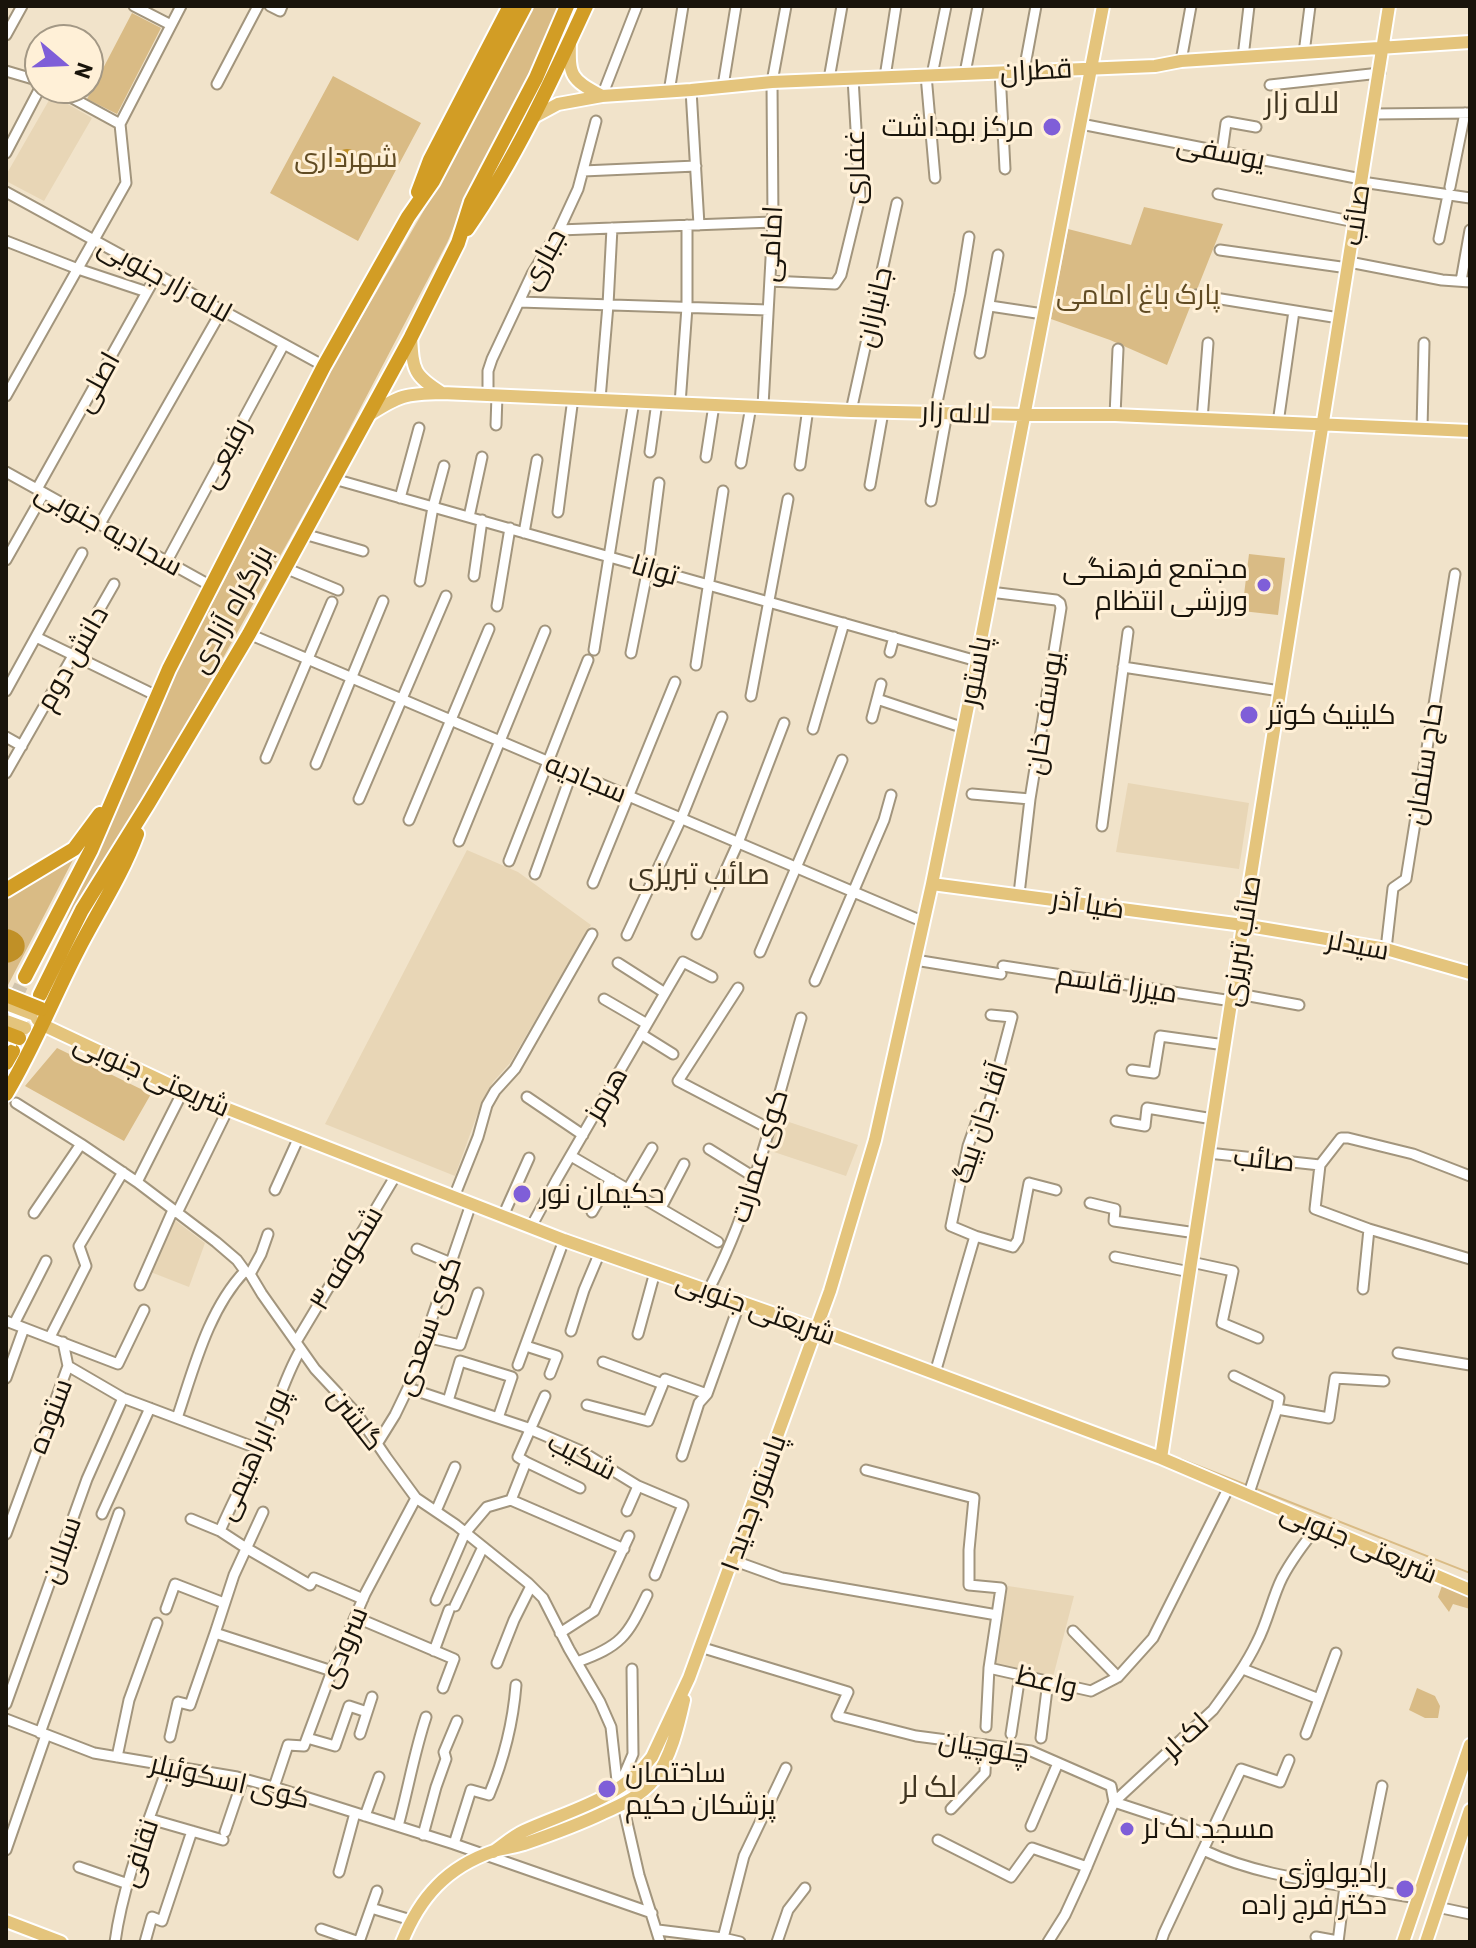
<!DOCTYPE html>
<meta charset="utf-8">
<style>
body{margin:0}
#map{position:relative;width:1476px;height:1948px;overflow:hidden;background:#f1e3ca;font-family:Barlow,sans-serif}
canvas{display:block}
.frame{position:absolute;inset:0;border:8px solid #19140b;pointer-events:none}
.north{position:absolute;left:24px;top:24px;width:80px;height:80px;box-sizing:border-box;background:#fff0d7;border:2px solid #a39885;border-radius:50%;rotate:109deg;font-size:22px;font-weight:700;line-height:32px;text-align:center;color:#19140b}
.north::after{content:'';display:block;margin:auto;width:28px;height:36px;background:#7f5ed8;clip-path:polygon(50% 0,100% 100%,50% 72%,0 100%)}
</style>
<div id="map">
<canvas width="1476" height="1948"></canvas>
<div class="frame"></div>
<div class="north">N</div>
</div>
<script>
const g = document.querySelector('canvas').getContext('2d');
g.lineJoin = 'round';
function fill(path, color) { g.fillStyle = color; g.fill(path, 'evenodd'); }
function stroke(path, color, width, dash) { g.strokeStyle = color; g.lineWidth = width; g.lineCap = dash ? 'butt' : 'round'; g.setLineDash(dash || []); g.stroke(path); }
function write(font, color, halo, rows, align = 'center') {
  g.font = font + ' Barlow,Cairo,sans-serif'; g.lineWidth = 6; g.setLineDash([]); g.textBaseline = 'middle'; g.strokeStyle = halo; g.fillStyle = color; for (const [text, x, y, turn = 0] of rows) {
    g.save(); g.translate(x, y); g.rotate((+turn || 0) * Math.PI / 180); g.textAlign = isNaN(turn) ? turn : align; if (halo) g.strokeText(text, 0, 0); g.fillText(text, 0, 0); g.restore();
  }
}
fill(new Path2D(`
 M52 95 92 118 44 201 6 181V175Z
 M1128 783 1249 803 1239 869 1116 852Z
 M467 850 518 872 591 925 510 1063 493 1082 477 1115 455 1176 325 1124Z
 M777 1118 858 1145 846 1176 768 1150Z
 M172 1218 205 1243 189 1287 148 1271Z
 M1008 1586 1074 1596 1053 1677 994 1665Z`), '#e8d6b6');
fill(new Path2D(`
 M533 6H559L532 73 463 206 447 243 322 481 152 785 65 922 176 669 219 591 334 365 434 193Z
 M132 13 161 28 117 114 87 99Z
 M333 76 421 123 358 241 270 193Z
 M1144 207 1223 224 1167 365 1110 340 1051 319 1068 229 1131 245Z
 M1249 554 1285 558 1278 615 1242 611Z
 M74 858 7 987 6 986V897Z
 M57 1048 151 1094 124 1141 25 1086Z
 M1181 1458 1470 1572V1574L1180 1460Z
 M1444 1580C1460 1586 1470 1590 1470 1609L1453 1604 1449 1612 1438 1597Z
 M1417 1688 1435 1696 1440 1706 1438 1718H1425L1409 1710Z`), '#d9bb85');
fill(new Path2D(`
 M336 160a11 11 0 1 1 22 0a11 11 0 1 1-22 0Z
 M6 929C31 932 31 960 6 963Z`), '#c09027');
stroke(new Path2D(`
 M6 1017 25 977`), '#d1c4ad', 14, [14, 7]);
const minor = new Path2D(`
 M134 6 171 25
 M270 6 280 11 282 6
 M6 35 22 6
 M1304 53 1310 6
 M1243 57 1249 6
 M1181 61 1191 6
 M6 71 40 81
 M1024 71 1036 6
 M1000 72 1005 169
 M965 73 978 6
 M926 75 935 178
 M932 75 946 6
 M885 77 896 6
 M829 79 842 6
 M217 84 258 6
 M1270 85 1380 73
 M723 86 736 6
 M54 88 120 124
 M691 90 699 225
 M669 92 683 6
 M602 96 637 6
 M1373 114 1470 113
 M1081 124 1361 179
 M1222 152 1226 123 1228 122 1256 127
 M6 153 40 88
 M583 171 696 166
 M1362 182 1470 198
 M1450 187 1465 113
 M6 192 324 366
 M1218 194 1355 222
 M559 230 773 222
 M1439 239 1448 195
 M6 241 78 269 147 292
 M1220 250 1348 268
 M1349 262 1442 280 1470 282
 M770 281 835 284 841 275 860 197 853 78
 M1461 281 1470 230
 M1196 295 1339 318
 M519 302 768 310
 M990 306 1043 314
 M980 353 998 255
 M488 395V371L492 359 532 274 559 230 578 189 596 121
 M6 396 126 183 120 124 181 6
 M600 399 608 305 612 228
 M680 404 687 307V225
 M763 406 773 222 772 82 786 6
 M851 411 897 203
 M935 412 960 293 969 237
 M1115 415 1118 349
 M1202 420 1208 343
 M1278 423 1294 311
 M496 425 497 395
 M1422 429 1424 343
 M650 452 657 402
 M706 457 714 405
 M741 463 751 406
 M800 465 808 408
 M6 472 211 586
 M334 479 977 661
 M870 485 883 412
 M37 489 157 274
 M400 498 419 428
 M931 501 947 413
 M558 512 573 398
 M469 517 482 457
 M100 524 222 310
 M524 533 537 460
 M304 534 363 551
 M6 560 44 493
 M167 561 284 344
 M285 568 338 590
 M474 576 482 520
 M420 581 433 507 444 466
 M990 592 1056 600 1060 603 1061 608 1030 799 1019 894
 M497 606 510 528
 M249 634 924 922
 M36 637 157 696
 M594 650 634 401
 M890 652 894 637
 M631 653 648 568 659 483
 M696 665 723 491
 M1123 667 1280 691
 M6 691 82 553
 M751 696 788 499
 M877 699 964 728
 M872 718 881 684
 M813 729 844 623
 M6 737 22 746
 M266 758 332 602
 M316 764 383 601
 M6 773 114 584
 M972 794 1030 799
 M359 799 446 596
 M409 820 489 629
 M1102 826 1128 632
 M459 841 545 631
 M509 861 588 660
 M535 874 572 772
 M593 883 675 682
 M697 934 738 843 784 723
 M627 935 681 819 722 717
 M1386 949 1393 888 1406 879 1455 574
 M760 952 842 760
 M915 960 1001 974
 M618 963 665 993
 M1003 966 1232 1001
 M815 981 884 820 891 795
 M738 988 678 1081 768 1128
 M1233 993 1299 1005
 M604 999 647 1024
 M641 1034 673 1054
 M1132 1070 1154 1073 1160 1036 1225 1045
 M527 1097 583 1135
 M16 1103 81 1144 137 1182 216 1242 237 1260 245 1271 250 1274 262 1294 315 1369 357 1414 386 1457 416 1498 456 1525 528 1583 543 1598 569 1649 600 1702 611 1727 618 1790 623 1805 639 1875 660 1942
 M1116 1121 1145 1126 1147 1108 1213 1119
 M709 1149 754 1177
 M1208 1153 1320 1165
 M571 1156 718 1242
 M1320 1165 1315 1209 1369 1229 1470 1259
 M1320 1165 1341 1138H1348L1413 1154 1470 1176
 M137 1182 183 1091
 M628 1189 652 1148
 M275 1190 299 1137
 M454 1197 478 1137 487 1105 495 1091 515 1069 592 934
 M1090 1203 1115 1209 1114 1221 1196 1233
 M661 1208 684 1164
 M592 1212 611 1179
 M34 1213 81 1144
 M177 1213 228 1109
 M503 1216 529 1158
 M531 1227 557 1179 683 962 712 977
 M975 1236 1013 1247 1018 1240 1029 1183 1056 1190
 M417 1249 451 1263
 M1115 1257 1190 1272
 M1191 1262 1233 1271 1222 1323 1258 1338
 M250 1274 261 1254 268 1234
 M140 1285 173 1210
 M1363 1289 1369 1229
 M708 1291C753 1205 774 1110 801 1018
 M6 1321 118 1364 144 1310
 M14 1324 46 1261
 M571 1331 584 1290 600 1252
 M638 1334 655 1272
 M50 1337 86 1266 79 1246 123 1172
 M426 1337 460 1345 478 1293
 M296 1342 396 1175
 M526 1346 557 1356 550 1374
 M1398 1353 1470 1365
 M603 1362 663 1384
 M518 1365 564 1240
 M68 1366 123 1398 259 1449
 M935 1373 975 1236 951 1226 968 1146 979 1115 988 1108 1012 1017 991 1015
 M1234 1376 1279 1398 1277 1409
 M6 1378 24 1328
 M408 1388 525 1427 581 1451 638 1486 683 1505 655 1575
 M448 1401 460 1361 512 1377 498 1418
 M587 1405 648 1421 665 1379 707 1394
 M177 1418C194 1368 208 1310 245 1271
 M377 1444 395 1415 408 1388 471 1204
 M682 1456 699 1403 707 1394 740 1302
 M526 1462 580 1488
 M866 1470 974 1498 969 1550V1585L1001 1588 989 1668 1091 1691 1118 1677
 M1248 1496 1277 1409 1329 1418 1335 1378 1384 1381
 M511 1500 624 1549
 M436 1511 455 1467
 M627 1511 638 1486
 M263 1512 234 1575 215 1633 332 1671
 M102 1514 150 1408
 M191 1519 220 1531 246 1548 310 1585 314 1578 363 1599
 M220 1531C234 1498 251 1468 265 1435 277 1406 285 1376 301 1349
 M6 1534 68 1366 63 1342
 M732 1560 782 1578 997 1615
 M436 1600 465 1533 487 1507 511 1500 526 1462 518 1457 545 1396
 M455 1606 483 1547
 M166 1609 175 1584 224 1603
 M355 1617 454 1659 443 1688
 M1073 1631 1118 1677 1153 1638 1229 1487
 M560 1633 594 1611 629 1536
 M700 1647 848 1692 837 1716 916 1736 1031 1751 1111 1786 1114 1802 1181 1824 1210 1836
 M434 1651 449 1610
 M577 1662C621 1646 627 1637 647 1595
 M497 1663 514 1620 531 1586
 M1243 1669 1319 1699
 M516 1685C513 1723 504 1759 489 1795L471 1790 454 1844 652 1913
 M6 1704 87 1479 123 1398
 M6 1719 94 1753 237 1777 277 1788 454 1844
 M986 1727 989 1668
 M40 1733 119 1513
 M360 1734 372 1697
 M1011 1734 1020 1675
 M1306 1734 1336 1653
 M170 1737 178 1702 190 1705 215 1633
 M307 1738 335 1746 349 1706 367 1712
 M1041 1738 1048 1681
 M117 1757 129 1700 157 1623
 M274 1787 288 1745 304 1746 333 1668 365 1594 416 1498
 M619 1787 633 1754 632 1669
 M951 1809 985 1773 986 1745
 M365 1816 379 1777
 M150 1819 223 1840
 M398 1826C408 1790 414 1753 426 1717
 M1031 1826 1058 1763
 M225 1832 243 1779
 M423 1835 436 1787 446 1759 444 1752 457 1721
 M938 1840 1011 1877 1032 1848 1087 1867
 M6 1850 46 1735
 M1203 1850C1248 1871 1296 1879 1345 1886
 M79 1867 128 1884
 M339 1872 355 1813
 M1361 1889 1382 1786
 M1437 1907 1470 1914
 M371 1908 411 1920
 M321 1929 359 1942
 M658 1930 723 1938 740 1942
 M1316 1937 1338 1941
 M723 1938 744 1856 786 1768
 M115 1942C123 1882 148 1823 168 1766
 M145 1942 152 1917 162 1921 192 1831
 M359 1942 377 1891
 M777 1942 788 1910 805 1888
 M1048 1942 1065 1915 1083 1876 1114 1802 1213 1710C1229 1688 1245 1667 1257 1642 1268 1621 1272 1598 1282 1578 1292 1559 1305 1542 1318 1526
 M1161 1942 1164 1933 1241 1769 1280 1782 1289 1760
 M1338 1942 1345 1886 1417 1898`);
const major = new Path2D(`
 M602 96 691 90 772 82 1155 66 1181 61 1470 42
 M532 118 558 104 602 96C570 79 569 76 570 41
 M411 337C413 370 413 375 442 393
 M369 415C400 395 405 394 442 393L851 411 1024 415H1115L1470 431
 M932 884 1243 925 1386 949 1470 973
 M37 1019 43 1025 183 1091 228 1109 564 1240 817 1329 1161 1458 1470 1590
 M1161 1458 1243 925 1389 6
 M493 1852C503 1845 513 1836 524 1831 570 1810 621 1799 652 1757L689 1678 830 1291 875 1140 932 884 977 661 1103 6
 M6 1921 61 1942
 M402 1942C420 1897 447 1867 494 1851 504 1848 514 1847 524 1844 550 1835 578 1825 603 1813 621 1805 641 1796 654 1780 671 1757 678 1727 684 1700
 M1403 1942 1470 1745
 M1426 1942 1470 1810`);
const highway = new Path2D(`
 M418 192 430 160 510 6
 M467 229C515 160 551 82 586 6
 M6 890 74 849 100 814
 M25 977 91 850 169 669 324 366 408 217 433 181 525 6
 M40 995 82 910 148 804 249 634 411 337 458 243 471 202 536 78 567 6
 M6 1063 13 1051
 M6 1094C34 1048 53 998 78 950 98 911 122 875 137 834`);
stroke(minor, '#a2957d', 13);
stroke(major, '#fff', 16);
stroke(highway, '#fff', 18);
stroke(minor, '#fff', 9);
stroke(major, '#e4c47c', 12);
stroke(highway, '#d29d25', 14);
const majorBridge = new Path2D(`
 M6 1004 32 1014
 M6 1021 25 1028`);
const highwayBridge = new Path2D(`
 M6 995 41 1009
 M6 1033 19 1038`);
stroke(majorBridge, '#fff', 16, []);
stroke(highwayBridge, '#fff', 18, []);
stroke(majorBridge, '#e4c47c', 12);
stroke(highwayBridge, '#d29d25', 14);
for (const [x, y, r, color] of [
 [1052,127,10,"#7f5ed8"],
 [1264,585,8,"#7f5ed8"],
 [1249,715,10,"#7f5ed8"],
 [522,1194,10,"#7f5ed8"],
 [607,1789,10,"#7f5ed8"],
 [1127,1829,8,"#7f5ed8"],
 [1405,1889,10,"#7f5ed8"]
]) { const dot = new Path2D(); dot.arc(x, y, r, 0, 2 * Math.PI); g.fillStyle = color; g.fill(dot); stroke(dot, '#fff0d7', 3); }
write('28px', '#19140b', '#fff0d7', [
 ["قطران",1036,70,-3],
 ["یوسفی",1221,152,11],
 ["غفاری",855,167,-90],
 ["صائب",1356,215,-82],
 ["امامی",771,244,-87],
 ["جباری",543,259,-62],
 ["لاله زار جنوبی",165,279,29],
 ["جانبازان",874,307,-77],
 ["اصلی",97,382,-61],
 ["لاله زار",956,413,2],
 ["رفیعی",225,453,-62],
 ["سجادیه جنوبی",109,529,29],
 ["توانا",655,570,16],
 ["بزرگراه آزادی",231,609,-61],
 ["دانش دوم",72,658,-60],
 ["پاستور",975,671,-79],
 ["یوسف خان",1044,713,-81],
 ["حاج سلمان",1424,764,-81],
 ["سجادیه",586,778,23],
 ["ضیا آذر",1088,904,8],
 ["صائب تبریزی",1241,941,-81],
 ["سیدلر",1358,945,11],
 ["میرزا قاسم",1117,984,9],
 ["شریعتی جنوبی",152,1075,24],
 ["هرمز",606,1094,-60],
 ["آقا جان بیگ",980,1123,-72],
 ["کوی عمارت",759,1156,-73],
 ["صائب",1264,1159,6],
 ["شکوفه ۳",346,1258,-59],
 ["شریعتی جنوبی",756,1308,20],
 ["کوی سعدی",428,1326,-70],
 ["ستوده",50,1416,-69],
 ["گلشن",356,1419,52],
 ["پور ابراهیمی",253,1454,-66],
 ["شکیب",582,1456,27],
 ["پاستور جدید ۱",753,1503,-70],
 ["شریعتی جنوبی",1359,1543,23],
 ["سبلان",61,1550,-70],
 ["سرودی",343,1647,-67],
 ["واعظ",1047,1681,13],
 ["لک لر",1185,1736,-43],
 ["چلوچیان",984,1747,9],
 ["کوی اسکوئیلر",230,1781,13],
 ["نقافی",139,1853,-72]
]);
write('28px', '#19140b', '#fff0d7', [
 ["مرکز بهداشت",1034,127,"right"],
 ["مجتمع فرهنگی",1248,569,"right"],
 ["ورزشی انتظام",1248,601,"right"],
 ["کلینیک کوثر",1267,715],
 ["حکیمان نور",540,1194],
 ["ساختمان",625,1773],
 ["پزشکان حکیم",625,1805],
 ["مسجد لک لر",1143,1829],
 ["رادیولوژی",1387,1873,"right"],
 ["دکتر فرج زاده",1387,1905,"right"]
], 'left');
write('28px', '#604b23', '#fff0d7', [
 ["شهرداری",346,158],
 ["پارک باغ امامی",1138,295]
]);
write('30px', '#403520', '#fff0d7', [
 ["لاله زار",1302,103],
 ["صائب تبریزی",699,874],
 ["لک لر",929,1787]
]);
</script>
